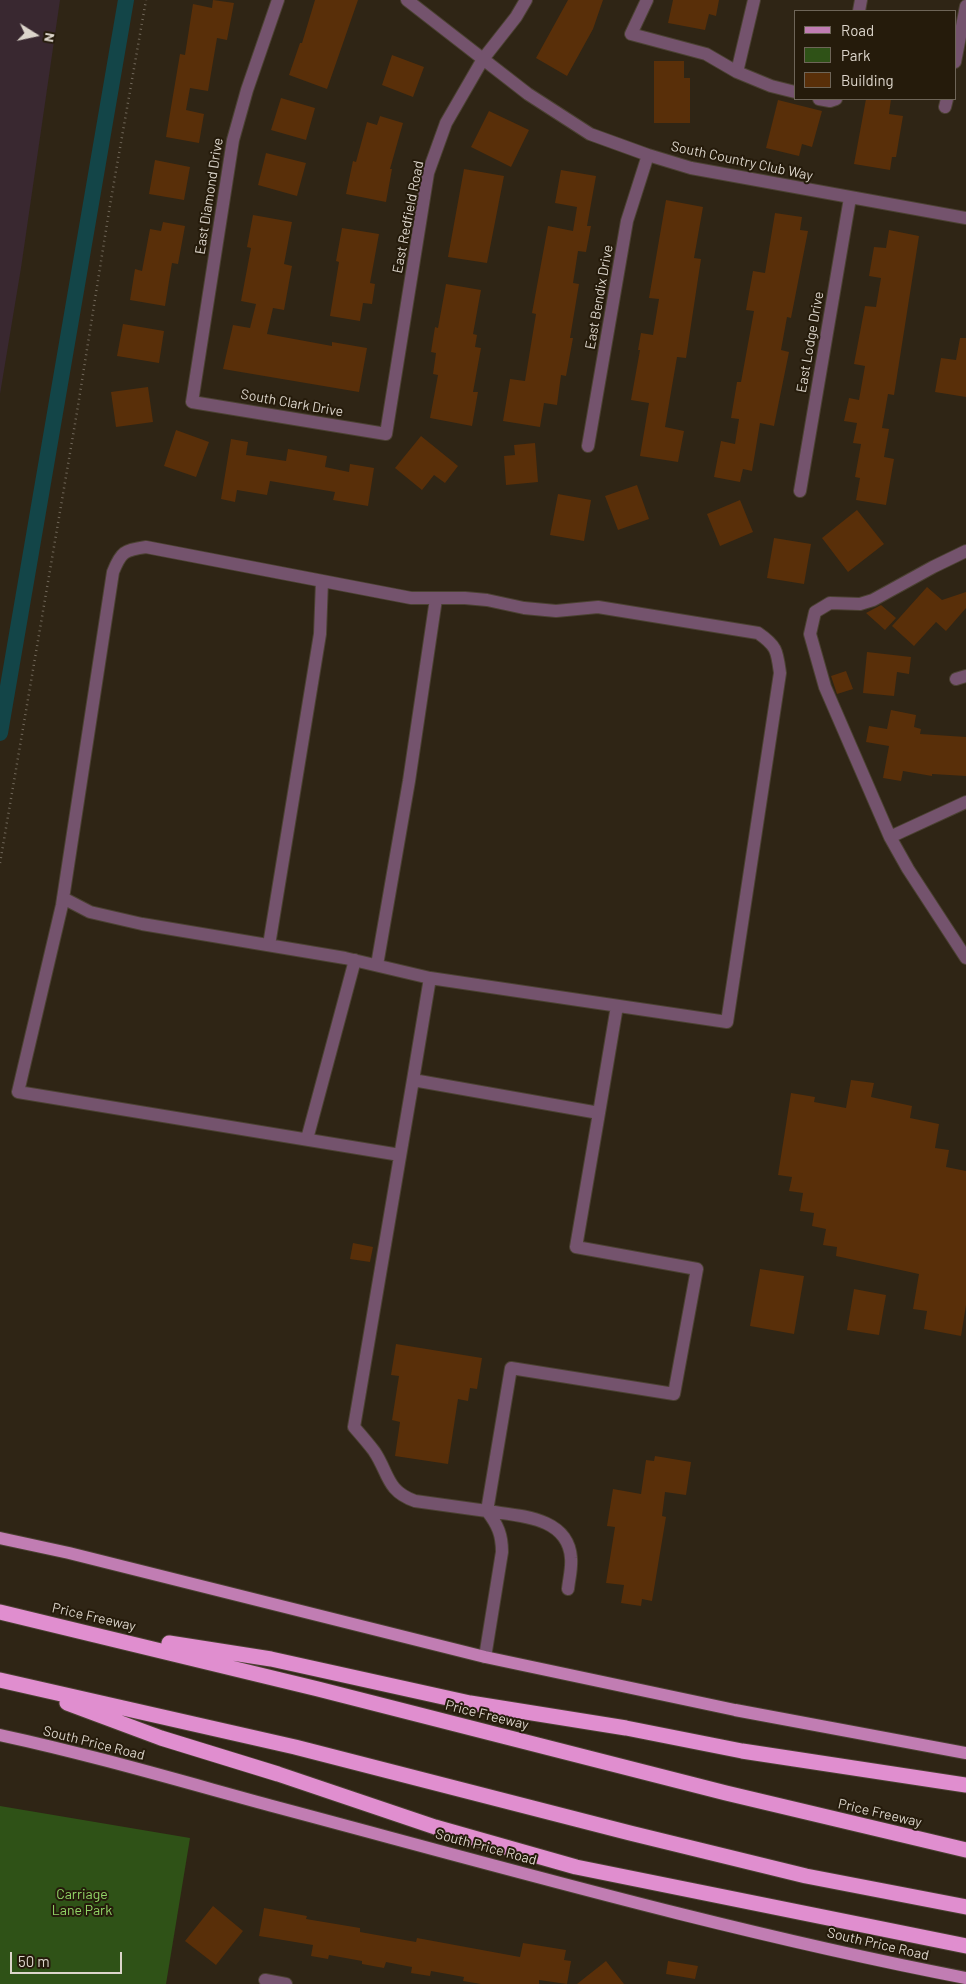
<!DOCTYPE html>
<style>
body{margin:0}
#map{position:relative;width:966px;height:1984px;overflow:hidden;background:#2f2515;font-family:Barlow,sans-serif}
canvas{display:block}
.legend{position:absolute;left:794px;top:10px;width:162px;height:90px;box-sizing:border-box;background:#251b0b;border:1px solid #6e6558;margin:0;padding:6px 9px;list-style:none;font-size:15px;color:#dcd5cb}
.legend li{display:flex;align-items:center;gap:10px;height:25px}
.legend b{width:25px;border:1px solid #6e6558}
.north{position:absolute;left:10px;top:10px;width:50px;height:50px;-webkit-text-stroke:4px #251b0b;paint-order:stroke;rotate:100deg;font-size:14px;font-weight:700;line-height:20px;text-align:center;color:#dcd5cb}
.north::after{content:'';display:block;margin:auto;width:18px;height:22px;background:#dcd5cb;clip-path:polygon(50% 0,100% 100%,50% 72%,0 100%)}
.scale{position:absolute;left:10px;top:1952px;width:112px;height:22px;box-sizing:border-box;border:2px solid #dcd5cb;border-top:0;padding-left:6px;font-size:15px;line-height:18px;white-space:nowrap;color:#dcd5cb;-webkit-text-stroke:4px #251b0b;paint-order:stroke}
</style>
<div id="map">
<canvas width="966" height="1984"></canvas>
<ul class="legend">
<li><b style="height:6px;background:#c17db3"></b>Road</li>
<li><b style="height:14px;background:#2f5217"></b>Park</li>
<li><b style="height:14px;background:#592f09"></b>Building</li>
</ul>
<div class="north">N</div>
<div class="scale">50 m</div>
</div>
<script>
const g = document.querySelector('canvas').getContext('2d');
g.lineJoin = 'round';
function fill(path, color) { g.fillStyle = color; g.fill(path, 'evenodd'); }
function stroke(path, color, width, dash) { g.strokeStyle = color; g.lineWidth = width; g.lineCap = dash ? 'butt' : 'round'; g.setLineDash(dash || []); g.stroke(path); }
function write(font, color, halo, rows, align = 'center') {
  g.font = font + ' Barlow,sans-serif'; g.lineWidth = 4; g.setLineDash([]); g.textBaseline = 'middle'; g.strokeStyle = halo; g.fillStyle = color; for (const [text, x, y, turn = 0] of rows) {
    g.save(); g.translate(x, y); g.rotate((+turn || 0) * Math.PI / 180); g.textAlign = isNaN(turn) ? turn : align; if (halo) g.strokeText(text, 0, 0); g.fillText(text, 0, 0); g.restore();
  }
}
fill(new Path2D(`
 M0 0H60L21 268 0 394Z`), '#392830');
fill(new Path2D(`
 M0 1806 190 1838 166 1984H0Z`), '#2f5217');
stroke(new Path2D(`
 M0 733 126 0`), '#134548', 16);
fill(new Path2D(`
 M213 0 234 3 227 40 217 38 208 91 190 88 186 110 204 114 199 143 166 137 180 54 185 55 193 4 212 8Z
 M315 0H358L327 89 289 75 300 43H302Z
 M568 0H603L593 29 567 76 536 58Z
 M673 0H719L716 16 709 14 705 30 668 23Z
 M392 55 424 67 413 97 382 85Z
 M654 61H684V78H690V123H654Z
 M281 98 315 108 306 140 271 130Z
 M866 99H891L889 114 903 116 896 157H892L890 170 854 164Z
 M778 100 822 111 812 147 802 144 799 156 766 148Z
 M489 111 529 130 511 167 471 147Z
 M380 116 403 123 390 169H392L386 202 346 194 353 161 356 162 367 122 377 125Z
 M266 153 306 163 297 196 258 185Z
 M155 160 190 167 184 200 149 194Z
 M464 169 504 176 487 263 448 257Z
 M561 170 596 176 587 226H591L586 252 578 251 573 283 579 284 570 338H573L566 376 561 375 557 405 544 403 540 427 503 421 510 379 525 381 536 314 532 313 548 226 573 231 577 207 555 203Z
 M666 200 703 207 694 258 701 259 686 358 677 357 665 427 684 431 678 462 640 456 649 403 631 400 640 350H638L641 333 653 335 659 299 649 298Z
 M775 213 802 217 800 230 808 231 791 318 787 317 781 350 789 352 774 426 760 423 752 471 743 469 740 482 714 477 721 441 735 444 739 419 731 418 737 382H741L754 311 746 310 753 271 765 273Z
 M253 215 292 222 284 264 292 266 284 310 273 308 267 334 332 346V342L367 348 359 392 223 369 233 325 250 328 256 304 241 301 251 248 247 247Z
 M163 222 185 226 178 264 172 263 165 306 130 300 135 269 142 271 150 229 161 231Z
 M342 228 379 234 370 283 375 284 372 304 363 303 360 321 330 316 339 262 336 261Z
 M889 230 919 236 894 395 888 394 882 428 889 429 884 457 894 459 886 505 856 500 860 478 855 477 861 444 853 443 857 423 844 421 849 398 859 400 865 366 854 364 865 306 876 307 881 278 869 276 874 247 886 248Z
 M446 284 481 290 473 334 477 335 475 347 481 348 473 392H478L472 426 430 418 438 375 433 374 436 353 431 352 435 327 438 328Z
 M123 324 164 331 159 363 117 356Z
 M960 338H966V397L935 392 941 358 956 360Z
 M148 387 153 422 116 427 111 392Z
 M176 430 209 442 196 477 164 466Z
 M421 436 458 466 445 483 434 475 422 490 395 468Z
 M231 439 248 442 246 455 286 461 288 449 327 456 325 467 349 472 350 464 374 468 368 506 333 500 335 492 270 481 267 495 237 490 235 502 221 499Z
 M535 443 538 482 506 485 504 456 515 455 514 445Z
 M637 485 649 519 618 530 605 496Z
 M558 494 591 500 584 541 550 535Z
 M740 500 753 532 720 546 707 514Z
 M857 510 884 544 848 572 822 538Z
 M774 538 811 544 804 584 767 578Z
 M927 587 942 600 966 592V608L946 631 936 622 914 646 892 626Z
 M881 605 896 618 885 630 866 613Z
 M867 652 911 657 909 674 897 672 894 696 863 693Z
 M846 671 853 689 837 694 831 676Z
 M891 710 916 715 914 727 921 729 920 734 966 737V776L932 774V776L903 771 901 781 883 778 889 746 866 742 869 726 887 729Z
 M851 1080 874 1083 871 1097 912 1106 910 1118 939 1124 935 1148 949 1150 946 1167 966 1171V1305L961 1336 924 1329 927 1311 913 1309 919 1274 836 1256 837 1247 823 1245 826 1229 812 1226 814 1213 800 1211 803 1193 789 1191 792 1177 778 1175 791 1093 815 1097 814 1102 846 1108Z
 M353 1243 373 1247 370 1262 350 1259Z
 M760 1269 804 1276 794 1334 750 1326Z
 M854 1289 886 1295 879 1335 847 1330Z
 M396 1344 482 1358 477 1389 470 1388 468 1401 458 1399 448 1464 395 1456 400 1422 392 1420 399 1376 391 1375Z
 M655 1456 691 1462 686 1495 665 1492 662 1516 666 1517 652 1601 642 1599 641 1606 621 1603 624 1585 606 1583 615 1527 607 1526 613 1489 641 1494 646 1460 654 1461Z
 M213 1906 243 1931 216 1965 185 1941Z
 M264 1908 307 1916 306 1919 360 1928V1932L416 1942 417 1938 520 1957 523 1943 566 1950 564 1960 571 1961 567 1984 539 1980V1984H481L463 1981 464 1977 431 1971 430 1976 411 1973 412 1967 386 1962 384 1968 362 1964V1961L329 1955 328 1959 311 1956 313 1945 259 1936Z
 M606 1961 624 1984H577Z
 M668 1961 698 1966 695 1979 666 1974Z`), '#592f09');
const minor = new Path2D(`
 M278 0 247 90 233 140 192 402 386 434 428 173 446 123 483 59 516 17 526 0
 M407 0 528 94 590 134 648 155 691 168 966 218
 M647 0 631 34 706 54 737 72 771 86 795 92
 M859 11 861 0
 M955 62 966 6
 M737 72 754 0
 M819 99 830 101 836 99
 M945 107 947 99
 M588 446 627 221 648 155
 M800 491 850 198
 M956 679 966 676
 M966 802 890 837 908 869 966 958
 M890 837 825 687 810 634 815 612 830 603 860 604 873 600 933 567 966 551
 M63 898 90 912 142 924 345 958 430 978
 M269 945 320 634 322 581
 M377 965 409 781 436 599
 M599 1113 617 1006
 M307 1139 355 960
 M400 1155 18 1092 62 905 113 572C121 552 124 550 146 547L411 598H465L487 600 524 608 556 611 598 607 758 633C777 646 777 651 780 673L727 1022 430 978 413 1080
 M485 1657 502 1552C502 1535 498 1525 487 1511L415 1501C386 1491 389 1473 374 1451 368 1443 361 1435 354 1427L413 1080 599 1113 576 1247 697 1269 674 1394 511 1368 487 1511C518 1516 568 1516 571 1558 572 1568 569 1579 568 1589
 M265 1980 286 1984`);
const major = new Path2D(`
 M0 1538 69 1553 485 1657 735 1710 966 1753
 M0 1735C93 1755 184 1782 276 1807 505 1868 733 1933 966 1978`);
const highway = new Path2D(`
 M0 1612 318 1689 726 1793 966 1850
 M169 1643 271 1659 470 1703 626 1728 742 1751 966 1785
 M0 1680 295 1747 630 1833 806 1876 966 1907
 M67 1703 161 1738 278 1774 435 1827 576 1867 966 1946`);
stroke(minor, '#4b4132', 14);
stroke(major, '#4b4132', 14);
stroke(highway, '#4b4132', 17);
stroke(new Path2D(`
 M0 863 77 412 110 205 146 0`), '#706759', 2.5, [1, 4]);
stroke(minor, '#74536d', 12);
stroke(major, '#c17db3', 12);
stroke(highway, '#e08ecf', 15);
write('14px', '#dcd5cb', '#251b0b', [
 ["South Country Club Way",742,161,12],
 ["East Diamond Drive",209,196,-81],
 ["East Redfield Road",408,217,-79],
 ["East Bendix Drive",599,297,-80],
 ["East Lodge Drive",810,342,-80],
 ["South Clark Drive",292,403,10],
 ["Price Freeway",94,1617,13],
 ["Price Freeway",487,1715,14],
 ["South Price Road",94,1743,14],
 ["Price Freeway",880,1813,13],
 ["South Price Road",486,1847,15],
 ["South Price Road",878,1944,13]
]);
write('14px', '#93d768', '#251b0b', [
 ["Carriage",82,1894],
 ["Lane Park",82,1910]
]);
</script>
